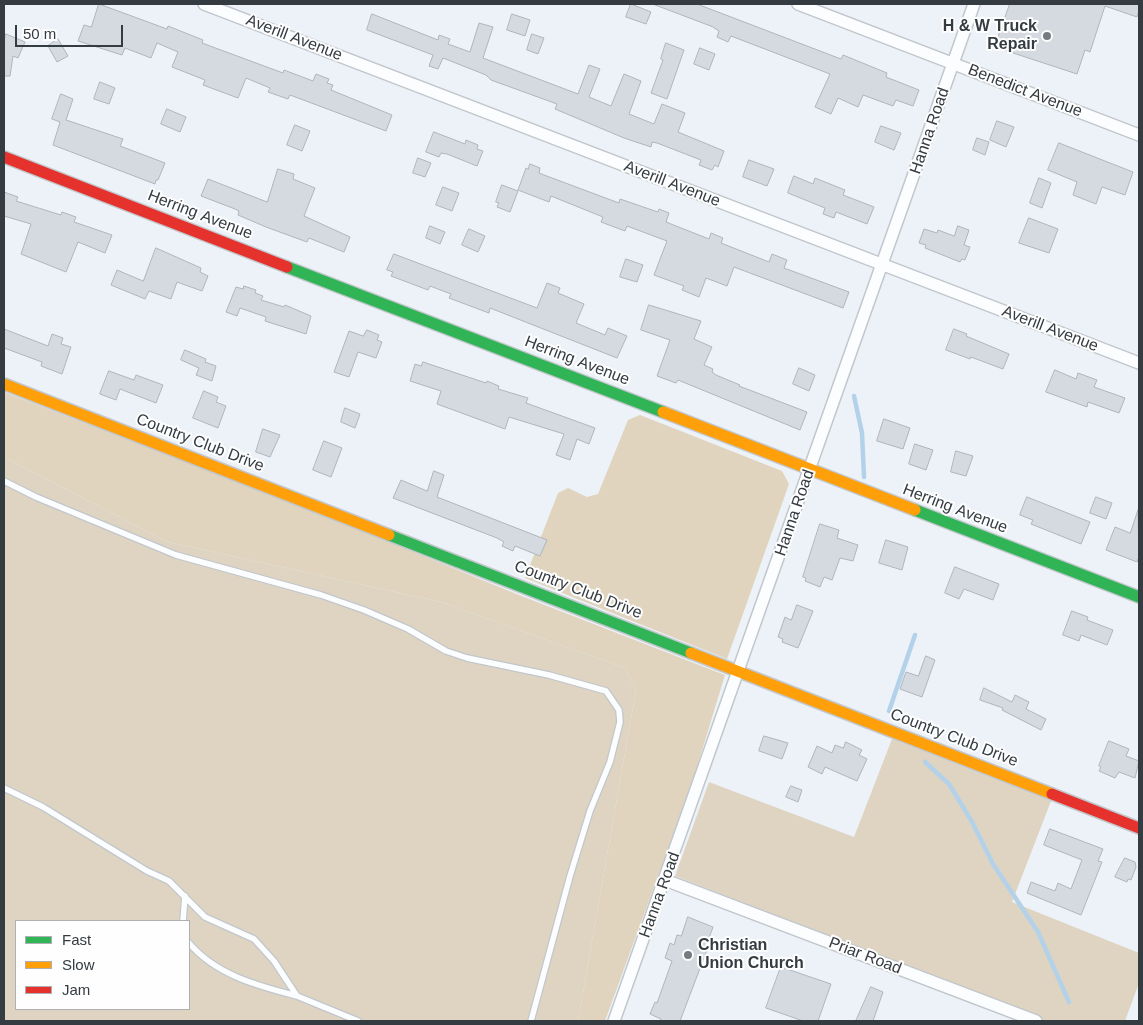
<!DOCTYPE html>
<style>
body{margin:0}
#map{position:relative;width:1143px;height:1025px;overflow:hidden;background:#ecf2f7;font-family:Helvetica,sans-serif}
canvas{display:block}
.frame{position:absolute;inset:0;border:5px solid #343b41;pointer-events:none}
.legend{position:absolute;left:15px;top:920px;width:175px;height:90px;box-sizing:border-box;background:#fefefe;border:1px solid #adb0b2;margin:0;padding:6px 9px;list-style:none;font-size:15px;color:#343b41}
.legend li{display:flex;align-items:center;gap:10px;height:25px}
.legend b{width:25px;border:1px solid #adb0b2}
.scale{position:absolute;left:15px;top:25px;width:108px;height:22px;box-sizing:border-box;border:2px solid #343b41;border-top:0;padding-left:6px;font-size:15px;line-height:18px;white-space:nowrap;color:#343b41;-webkit-text-stroke:4px #fefefe;paint-order:stroke}
</style>
<div id="map">
<canvas width="1143" height="1025"></canvas>
<div class="frame"></div>
<ul class="legend">
<li><b style="height:6px;background:#30b455"></b>Fast</li>
<li><b style="height:6px;background:#ff9f0a"></b>Slow</li>
<li><b style="height:6px;background:#e5322d"></b>Jam</li>
</ul>
<div class="scale">50 m</div>
</div>
<script>
const g = document.querySelector('canvas').getContext('2d');
g.lineJoin = 'round';
function fill(path, color) { g.fillStyle = color; g.fill(path, 'evenodd'); }
function stroke(path, color, width, dash) { g.strokeStyle = color; g.lineWidth = width; g.lineCap = dash ? 'butt' : 'round'; g.setLineDash(dash || []); g.stroke(path); }
function write(font, color, halo, rows, align = 'center') {
  g.font = font + ' Helvetica,sans-serif'; g.lineWidth = 4; g.setLineDash([]); g.textBaseline = 'middle'; g.strokeStyle = halo; g.fillStyle = color; for (const [text, x, y, turn = 0] of rows) {
    g.save(); g.translate(x, y); g.rotate((+turn || 0) * Math.PI / 180); g.textAlign = isNaN(turn) ? turn : align; if (halo) g.strokeText(text, 0, 0); g.fillText(text, 0, 0); g.restore();
  }
}
fill(new Path2D(`
 M4 457 168 542 441 602 625 668 636 690 578 1021H4ZM16 921H189V1009H16Z
 M892 739 1051 801 1012 902 1139 953V983L1125 1021H1043L675 876 709 782 854 837Z`), '#ded4c1');
fill(new Path2D(`
 M4 392 323 515 519 595 725 675 693 780 605 1021H578L636 690 625 668 441 602 168 542 4 457Z
 M640 415 782 471 789 484 727 659 525 578 558 493 568 488 587 497 598 494 628 420Z`), '#e0d4bf');
stroke(new Path2D(`
 M854 396 862 433 864 477
 M889 711 915 635
 M925 762 949 784 971 820 993 864 1038 932 1069 1002`), '#b3d2ea', 4.5);
const building = new Path2D(`
 M99 4 167 29 168 26 203 40 202 43 283 73 284 70 313 81 316 74 329 79 327 83 333 85 331 90 392 115 386 131 290 95 288 99 268 92 270 88 246 78 238 98 203 85 205 80 172 67 178 52 157 43 151 58 125 48 122 55 78 41 84 25 91 27Z
 M631 4 651 12 646 24 626 17Z
 M653 4H697L841 59 843 55 887 73 886 77 919 90 913 106 896 100 893 106 863 95 858 107 838 98 831 114 815 107 830 74 731 36 728 42 717 37 719 31 713 27Z
 M1010 4H1139V11L1137 17 1105 6 1090 52 1085 50 1077 74 995 47Z
 M372 14 438 40 439 35 450 39 448 44 470 52 479 23 493 27 483 58 578 94 589 65 600 69 589 97 611 106 624 74 641 81 629 114 654 124 662 104 685 113 678 132 724 151 718 167 715 165 712 170 699 165 701 160 657 143 652 142 651 147 624 138 555 109 557 104 491 80 486 75 443 58 438 69 429 66 433 55 367 30Z
 M512 14 530 20 525 36 507 30Z
 M6 34 25 42 18 58 13 56 10 76H4V40Z
 M532 34 544 38 538 54 527 50Z
 M58 39 68 56 57 62 48 46Z
 M666 43 684 50 667 99 651 93 663 60 661 59Z
 M700 48 715 54 709 70 694 64Z
 M100 82 115 88 109 104 94 99Z
 M61 94 73 99 66 120 123 139 120 146 165 163 158 180H156L155 184 53 145 60 122 52 119Z
 M167 109 186 117 180 132 161 124Z
 M997 121 1014 127 1006 147 990 140Z
 M295 125 310 131 302 151 287 145Z
 M881 126 901 133 894 150 875 142Z
 M434 132 465 144 466 140 478 145 477 149 483 151 477 166 447 154 441 153 439 157 426 152Z
 M977 138 989 142 985 155 973 150Z
 M1059 143 1133 172 1125 195 1102 187 1096 204 1073 195 1077 182 1048 170Z
 M418 158 431 163 425 177 413 173Z
 M749 160 774 169 767 186 743 177Z
 M530 164 540 168 539 173 544 175 619 203 620 199 658 212 659 209 669 213 666 222 709 239 711 233 723 238 721 243 769 262 772 254 787 260 784 268 849 292 843 308 734 267 727 286 706 278 699 297 682 290 684 286 654 275 667 241 627 226 625 231 601 222 603 217 551 196 549 202 518 190 526 168 528 169Z
 M278 169 294 174 293 179 315 188 304 216 350 237 344 252 309 238 307 242 266 227 238 215 239 211 235 209 201 196 208 179 267 202Z
 M794 176 813 184 815 178 845 190 843 195 874 207 867 224 836 212 834 218 823 214 825 208 788 193Z
 M1039 178 1051 183 1042 208 1030 203Z
 M502 185 518 191 510 212 497 207 499 203 496 202Z
 M443 187 459 193 452 211 436 205Z
 M4 192 18 197 16 201 61 215 62 212 76 217 74 222 112 235 105 253 78 242 66 272 21 254 31 224 4 216Z
 M1029 218 1058 229 1049 253 1019 243Z
 M430 226 445 232 440 244 426 238Z
 M958 226 969 230 964 245 970 247 965 260 962 259 960 262 925 248 926 245 919 243 924 229 937 233 938 230 954 236Z
 M469 229 485 236 478 252 462 245Z
 M156 248 201 268 200 272 208 276 202 291 177 282 171 299 149 291 145 299 111 285 117 270 143 281Z
 M394 254 537 308 547 283 560 288 558 293 584 304 576 323 605 335 608 328 627 336 617 358 490 308 489 313 449 298 451 294 430 286 428 290 391 276 393 272 387 270Z
 M626 259 643 265 637 282 620 277Z
 M244 286 256 290 255 293 263 296 261 300 284 307 285 305 311 316 306 334 265 321 266 317 240 308 237 316 226 312 236 287 243 289Z
 M649 305 701 321 694 339 712 347 704 365 713 369 712 372 716 375 740 385 739 386 807 412 800 430 678 380 676 383 657 376 670 340 641 330Z
 M4 329 48 346 52 334 63 338 61 344 71 347 62 374 41 366 42 362 4 348Z
 M954 329 967 334 966 336 1009 354 1003 369 971 357 970 359 946 350Z
 M367 330 379 335 377 340 382 342 376 358 358 352 349 377 334 372 349 331 363 336Z
 M185 350 206 359 205 362 216 366 212 381 196 375 199 368 181 360Z
 M423 362 486 383 487 381 499 386 498 389 528 398 526 403 595 428 589 444 577 439 570 460 556 455 564 434 509 417 505 429 437 404 441 391 410 381 415 364 421 366Z
 M799 368 815 375 809 391 793 384Z
 M1055 370 1076 379 1078 373 1097 380 1094 387 1125 398 1119 413 1088 402 1087 407 1046 392Z
 M109 371 134 380 136 375 163 385 156 403 120 389 116 400 100 394Z
 M204 391 218 397 216 402 226 406 218 428 193 418Z
 M345 408 360 414 355 428 341 422Z
 M884 419 910 428 903 449 877 441Z
 M263 429 280 435 270 457 256 452Z
 M324 441 342 448 331 477 313 470Z
 M915 444 933 450 926 470 909 464Z
 M956 451 973 456 966 476 951 472Z
 M434 471 444 475 437 497 547 540 540 556 515 546 513 551 502 546 504 542 497 538 393 498 401 480 427 491Z
 M1027 497 1090 522 1081 544 1031 524 1033 520 1020 515Z
 M1096 497 1112 503 1106 519 1090 513Z
 M1138 510 1139 556 1137 562 1106 550 1115 527 1130 533Z
 M820 524 839 530 837 538 858 545 853 561 840 558 832 580 824 577 820 587 805 581 806 578 803 577Z
 M886 540 908 547 902 570 879 563Z
 M955 567 999 584 993 600 964 589 959 599 945 593Z
 M797 605 813 611 798 648 782 642 783 639 778 637 785 617 791 620Z
 M1072 611 1088 617 1087 620 1113 630 1107 645 1081 635 1079 641 1063 635Z
 M926 656 935 660 922 697 900 689 906 672 918 676Z
 M984 688 1012 702 1015 695 1029 702 1026 709 1046 719 1041 730 1002 710 1003 708 980 700Z
 M764 736 788 743 782 759 759 751Z
 M1109 741 1129 749 1126 756 1139 761 1135 778 1119 772 1115 778 1099 771 1101 767 1099 766Z
 M846 742 862 750 859 755 867 759 857 781 825 767 822 774 808 767 817 746 832 753 835 745 843 748Z
 M791 786 802 790 798 802 786 797Z
 M1050 829 1103 849 1098 861 1102 862 1081 915 1027 893 1031 882 1055 891 1058 883 1071 889 1082 860 1044 845Z
 M1125 858 1135 862 1136 867 1131 880 1128 879 1127 882 1115 877Z
 M688 917 713 927 705 949 707 950 680 1021H660L661 1019 650 1014 655 1002 657 1003 672 961 665 958 670 943 674 945 677 935 681 936Z
 M781 967 831 984 818 1021H803L766 1008Z
 M871 987 883 992 873 1021H856Z`);
fill(building, '#d4dadf');
stroke(building, '#afb5ba', 1);
const lane = new Path2D(`
 M4 481 36 497 176 555 321 595 364 610 408 629 446 651 467 658 549 675 606 691 619 710 620 722 610 762 590 811 570 876 531 1021
 M4 788 43 807 147 871 169 881 205 917 254 939 274 961 297 996 358 1021
 M183 921 185 896
 M189 943C216 975 258 986 297 996`);
const street = new Path2D(`
 M204 4 1139 363
 M798 4 1139 135
 M665 880 1036 1021
 M614 1021 974 4`);
const fast = new Path2D(`
 M287 267 663 412
 M915 510 1139 597
 M389 535 691 653`);
const slow = new Path2D(`
 M4 384 389 535
 M663 412 915 510
 M691 653 1052 794`);
const jam = new Path2D(`
 M4 157 287 267
 M1052 794 1139 828`);
stroke(lane, '#c1c7cc', 8);
stroke(street, '#c1c7cc', 14);
stroke(fast, '#c1c7cc', 14);
stroke(slow, '#c1c7cc', 14);
stroke(jam, '#c1c7cc', 14);
stroke(lane, '#fcfdfe', 5.5);
stroke(street, '#fcfdfe', 11);
stroke(fast, '#30b455', 11);
stroke(slow, '#ff9f0a', 11);
stroke(jam, '#e5322d', 11);
for (const [x, y, r, color] of [
 [1047,36,5,"#747b81"],
 [688,955,5,"#747b81"]
]) { const dot = new Path2D(); dot.arc(x, y, r, 0, 2 * Math.PI); g.fillStyle = color; g.fill(dot); stroke(dot, '#fefefe', 2); }
write('bold 16px', '#343b41', '#fefefe', [
 ["H & W Truck",1037,27],
 ["Repair",1037,45],
 ["Christian",698,946,"left"],
 ["Union Church",698,964,"left"]
], 'right');
write('16px', '#343b41', '#fefefe', [
 ["Averill Avenue",294,38,21],
 ["Benedict Avenue",1025,91,21],
 ["Hanna Road",930,131,-71],
 ["Averill Avenue",672,184,21],
 ["Herring Avenue",200,215,21],
 ["Averill Avenue",1050,329,21],
 ["Herring Avenue",577,361,21],
 ["Country Club Drive",200,443,21],
 ["Herring Avenue",955,509,21],
 ["Hanna Road",795,513,-71],
 ["Country Club Drive",578,590,21],
 ["Country Club Drive",954,738,21],
 ["Hanna Road",660,895,-70],
 ["Priar Road",865,956,21]
]);
</script>
